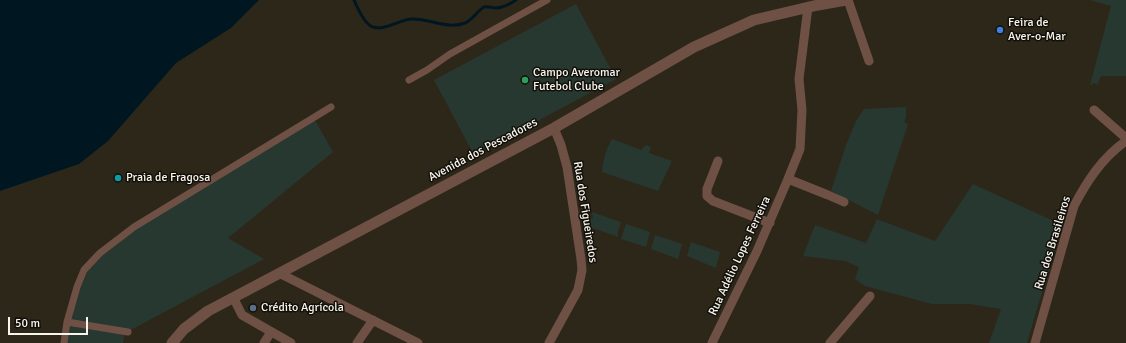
<!DOCTYPE html>
<meta charset="utf-8">
<style>
body{margin:0}
#map{position:relative;width:1126px;height:343px;overflow:hidden;background:#2d271a;font-family:Signika,sans-serif}
canvas{display:block}
.scale{position:absolute;left:8px;top:317px;width:80px;height:18px;box-sizing:border-box;border:2px solid #f8f5ec;border-top:0;padding-left:5px;font-size:12px;line-height:14px;white-space:nowrap;color:#f8f5ec;-webkit-text-stroke:3px #13100b;paint-order:stroke}
</style>
<div id="map">
<canvas width="1126" height="343"></canvas>
<div class="scale">50 m</div>
</div>
<script>
const g = document.querySelector('canvas').getContext('2d');
g.lineJoin = 'round';
function fill(path, color) { g.fillStyle = color; g.fill(path, 'evenodd'); }
function stroke(path, color, width, dash) { g.strokeStyle = color; g.lineWidth = width; g.lineCap = dash ? 'butt' : 'round'; g.setLineDash(dash || []); g.stroke(path); }
function write(font, color, halo, rows, align = 'center') {
  g.font = font + ' Signika,sans-serif'; g.lineWidth = 3; g.setLineDash([]); g.textBaseline = 'middle'; g.strokeStyle = halo; g.fillStyle = color; for (const [text, x, y, turn = 0] of rows) {
    g.save(); g.translate(x, y); g.rotate((+turn || 0) * Math.PI / 180); g.textAlign = isNaN(turn) ? turn : align; if (halo) g.strokeText(text, 0, 0); g.fillText(text, 0, 0); g.restore();
  }
}
fill(new Path2D(`
 M1090 0H1126V76H1101L1097 85 1095 83 1090 85 1111 6Z
 M576 4 616 79 474 155 434 80Z
 M906 107V117L904 122 908 124 878 215 831 191 846 145 856 121 864 109Z
 M315 120 333 152 228 238 264 259 125 333 123 343H67L74 305 80 288 88 271 104 254 136 229Z
 M612 139 641 150 646 145 651 147 649 153 672 161 658 191 602 172C603 160 606 149 612 139Z
 M973 184 1062 225 1027 343H989L1001 309 970 304H932L865 286 855 279 859 267 845 261 803 256 815 225 866 243 877 219 935 241Z
 M592 212 621 222 618 231V237L590 227V219L593 218Z
 M626 224 650 232 646 247 621 239Z
 M655 235 682 244 678 259 651 249Z
 M691 242 720 252 716 268 687 256Z`), '#273830');
fill(new Path2D(`
 M0 0H259L231 28 176 63 108 141 79 164 0 191Z`), '#001721');
stroke(new Path2D(`
 M354 0C357 7 365 25 373 27 384 31 399 20 411 19 429 18 447 30 465 23 473 20 478 10 484 7 488 6 492 8 496 8 503 8 510 4 516 0`), '#001721', 3);
stroke(new Path2D(`
 M409 80 427 70 450 54 547 0
 M67 322 128 332
 M64 343 67 322 77 287 84 270 100 253 134 227 331 107`), '#6f5044', 7);
stroke(new Path2D(`
 M848 0 869 61
 M1094 110 1126 138
 M718 161 707 189V196L713 201 770 223
 M788 179 828 195 844 202
 M279 273 418 343
 M233 297 242 315 291 343
 M264 343 271 332
 M357 343 373 320
 M549 343 578 290 582 270 581 259 567 167 561 145 554 128
 M712 343 757 251 788 179 800 149 802 110 799 79 808 7
 M830 343 870 296
 M1035 343 1074 206C1087 181 1102 158 1126 141`), '#6f5044', 9);
stroke(new Path2D(`
 M172 343 184 329 208 311 554 128 694 47 754 20 818 5 846 0`), '#6f5044', 11);
for (const [x, y, r, color] of [
 [1000,30,4,"#3f7fe0"],
 [525,80,4,"#2e9e5b"],
 [118,178,4,"#0f9aa8"],
 [253,308,4,"#5c6f8a"]
]) { const dot = new Path2D(); dot.arc(x, y, r, 0, 2 * Math.PI); g.fillStyle = color; g.fill(dot); stroke(dot, '#13100b', 1.5); }
write('12px', '#f8f5ec', '#13100b', [
 ["Feira de",1008,23],
 ["Aver-o-Mar",1008,37],
 ["Campo Averomar",533,73],
 ["Futebol Clube",533,87],
 ["Praia de Fragosa",126,178],
 ["Crédito Agrícola",261,308]
], 'left');
write('12px', '#f8f5ec', '#13100b', [
 ["Avenida dos Pescadores",483,150,-28],
 ["Rua dos Figueiredos",585,212,81],
 ["Rua dos Brasileiros",1053,243,-73],
 ["Rua Adélio Lopes Ferreira",740,256,-65]
]);
</script>
